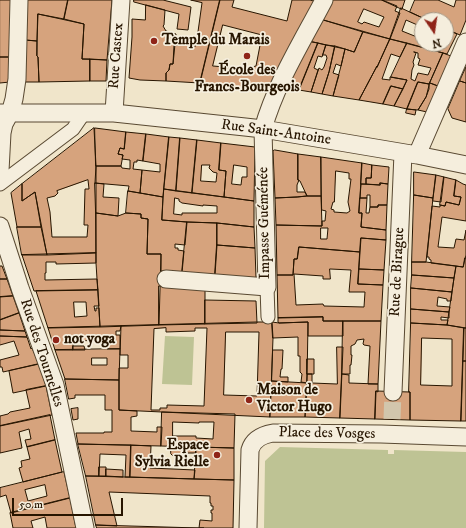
<!DOCTYPE html>
<meta charset="utf-8">
<style>
body{margin:0}
#map{position:relative;width:466px;height:528px;overflow:hidden;background:#f0e5ca;font-family:"IM FELL DW Pica",serif}
canvas{display:block}
.north{position:absolute;left:414px;top:12px;width:40px;height:40px;box-sizing:border-box;background:#f5eedd;border:1px solid #a39785;border-radius:50%;rotate:167deg;font-size:11px;font-weight:700;line-height:16px;text-align:center;color:#271500}
.north::after{content:'';display:block;margin:auto;width:14px;height:18px;background:#8f2418;clip-path:polygon(50% 0,100% 100%,50% 72%,0 100%)}
.scale{position:absolute;left:12px;top:498px;width:111px;height:18px;box-sizing:border-box;border:2px solid #271500;border-top:0;padding-left:5px;font-size:12px;line-height:14px;white-space:nowrap;color:#271500;-webkit-text-stroke:3px #f5eedd;paint-order:stroke}
</style>
<div id="map">
<canvas width="466" height="528"></canvas>
<div class="north">N</div>
<div class="scale">50 m</div>
</div>
<script>
const g = document.querySelector('canvas').getContext('2d');
g.lineJoin = 'round';
function fill(path, color) { g.fillStyle = color; g.fill(path, 'evenodd'); }
function stroke(path, color, width, dash) { g.strokeStyle = color; g.lineWidth = width; g.lineCap = dash ? 'butt' : 'round'; g.setLineDash(dash || []); g.stroke(path); }
function write(font, color, halo, rows, align = 'center') {
  g.font = font + ' "IM FELL DW Pica",serif'; g.lineWidth = 3.5; g.setLineDash([]); g.textBaseline = 'middle'; g.strokeStyle = halo; g.fillStyle = color; for (const [text, x, y, turn = 0] of rows) {
    g.save(); g.translate(x, y); g.rotate((+turn || 0) * Math.PI / 180); g.textAlign = isNaN(turn) ? turn : align; if (halo) g.strokeText(text, 0, 0); g.fillText(text, 0, 0); g.restore();
  }
}
fill(new Path2D(`
 M165 336 194 337 192 385 162 384Z
 M280 447 388 450V454H394V450L466 452V528H264L265 461Z`), '#bec394');
const building = new Path2D(`
 M0 0H12L11 57H0Z
 M26 0H68L64 19 38 14 37 41 25 40Z
 M68 0H112L107 60 82 59 84 24 64 19Z
 M134 0H163L191 7 188 30 177 29 179 14 134 2Z
 M191 0H220L200 83 166 81V73L169 70 170 64H173L174 45H181L182 40 183 39H190L191 41V46H196L202 3Z
 M220 0H234L232 7 287 21 292 0H310L317 2 268 92 200 83ZM223 25 262 35 256 66 252 67 251 70 248 69 213 66Z
 M332 0H382L397 6 395 11 400 13 390 39 320 19ZM364 9 384 17 379 27 364 22 362 24 358 22Z
 M382 0H405L402 9Z
 M415 0H438L454 7 456 0H466V20L460 35 446 29V20H427L410 12Z
 M146 5 165 10 164 25 163 26 166 31 176 34 173 64H170L169 70 166 73V81L140 80 129 78 132 37V19L145 20Z
 M401 8 427 20H422V27L406 20 402 31 422 39V44H446V29L457 34 447 54 390 39Z
 M38 14 84 24 82 59H90V81L39 82 38 57 37 56Z
 M320 19 363 32 354 52 345 49 308 41Z
 M363 32 390 39 377 67V66L359 100 333 96 341 66 345 49 354 52Z
 M390 39 407 43 400 57 391 54 382 79 390 80V77L407 80 403 89 391 86 383 104 359 100 377 66V67Z
 M25 40 37 41V56L38 57 39 82H23Z
 M308 41 318 43 299 90 285 88Z
 M318 43 326 45 322 57 318 56 314 68 318 70 311 92 299 90Z
 M407 43 443 53 429 84 418 82 407 109 394 106 407 80 391 77ZM414 52 418 53V58L420 59 418 65 431 68 428 75 418 73 415 81 411 79 412 70 414 65 413 62 416 53Z
 M326 45 335 46 329 72 322 94 311 92 319 68 322 70 324 67 327 58 326 55H323Z
 M335 46 345 49 341 66 336 64 333 73 339 75 333 96 322 94 329 72Z
 M443 53 451 56 438 86 430 83Z
 M0 57H11L10 82 0 83Z
 M90 59 107 60 106 81H90Z
 M466 67V83L460 81Z
 M460 81 466 83V122L452 118 448 109Z
 M418 82 429 84V89L426 97 418 110 407 109Z
 M430 83 438 86 427 112 418 110 426 97Z
 M391 86 403 89 394 106 383 104Z
 M407 109 416 110 415 115 406 113Z
 M94 128 96 166V253L47 255 35 192 22 201V184ZM88 180 89 189H85L84 225H88L87 237H52L50 212 47 198 55 196 58 193 57 191Z
 M95 128 126 132 124 149 120 148 118 154 123 155 121 166H96Z
 M126 132 146 134 143 161 137 160V162H134L133 169 142 170 140 193 128 191 129 186 95 183 96 166H121L122 168 130 169V160L122 159 123 155 118 154 120 148 124 149Z
 M146 134 169 137 163 197 140 193 142 170 160 172V164L143 161Z
 M169 137 180 138 176 191 164 189Z
 M180 138 197 140 192 193 176 191Z
 M197 140 221 143 219 170 226 171 224 197 192 193ZM202 165H210L209 168 213 172 217 173 216 182 201 181Z
 M221 143 255 147 254 201 224 197 226 171 219 170ZM234 165 247 167V177H242L241 185 232 184Z
 M275 150 298 154V180H299L297 185V192H305L307 196 297 197 275 198 273 151Z
 M298 154 321 157V196H307L300 181 298 180Z
 M321 157 362 163 359 213H362L361 227 386 230V240L361 238 360 252 299 247 297 259H294L293 275H277L276 225 322 226V221H325L326 211 322 210ZM336 171 349 173V179H351L348 202 350 211 347 213 334 212V210L331 209 333 202H334ZM321 228H328L327 239H321Z
 M362 163 372 165 371 178H366V184H361Z
 M372 165 389 167 388 184 380 183V185L366 184V178H371Z
 M414 172 436 175 433 198 414 195Z
 M436 175 444 177 441 202 433 201Z
 M444 177 456 180 454 196 461 197 459 205 446 202 445 206 440 205Z
 M456 180 463 184 466 185V221L442 217 438 247 454 248 456 239 464 240 466 230V255L463 267 431 263V260L429 259V257H427L432 206 440 207V205L445 206 446 202 459 205 461 197 454 196Z
 M95 183 104 184 103 197 119 198 118 216 96 213Z
 M380 183 388 184 387 205H378V207H370V195H367V198H360L361 184 380 185Z
 M22 184V201L35 192 41 227H17L11 193Z
 M164 189 254 201V227L217 223 187 222 162 220ZM175 198 179 199V201L182 203 203 206V205L217 206V213H182V215L174 214Z
 M128 191 163 197 162 220 187 222 185 245 175 244V248H178V250L184 251 182 273 161 271V254H147L148 219 141 218V214L126 213Z
 M414 195 433 198 426 262H412Z
 M307 196H321L322 226 276 225 275 198 297 197Z
 M360 198H367L366 213H369L370 207H378V205H387L386 230 361 227 362 213H359Z
 M96 213 118 216 126 213 141 214V218L148 219 147 254H161L159 325 100 327 96 263Z
 M187 222 217 223V245L215 275 182 273Z
 M217 223 254 227 255 248 217 245Z
 M17 227H41L47 255H22Z
 M361 238 386 240 384 270 359 269Z
 M217 245 255 248 256 278 215 275Z
 M299 247 360 252 358 284 383 285 381 321H323V317L278 318 277 275H293L294 259H297ZM330 269 351 270 349 292H365L364 307 324 306 323 304 296 305 294 274 323 276V279H330Z
 M96 253V263L56 264V262H46V273H45V280L97 279 98 290 34 291 22 255Z
 M465 258H466V328L447 325 454 278 456 266 463 267Z
 M412 262H426L456 266 454 278 412 275Z
 M0 266H2L7 279H0Z
 M359 269 384 270 383 285 358 284Z
 M412 275 454 278 452 292 411 288Z
 M0 279H7L13 296 0 297Z
 M159 286 205 289V324L159 325Z
 M411 288 452 292 451 301H447V299L438 297 437 306 450 307 449 312 411 309Z
 M98 290 99 306H94L95 311H96V308H99L100 327 48 328 36 291ZM74 302H86L87 316 75 317Z
 M13 296 19 313 0 320V297Z
 M205 300 256 301 257 323 205 324Z
 M411 309 449 312V318L441 317V320H448L447 325 411 323Z
 M19 313 25 331 0 330V320Z
 M323 317V321H343V336H308V322L279 323 278 322V318Z
 M343 321H381L378 384H368L370 346 364 345 363 344 364 339 357 340 355 344 351 346V355H352L351 365H350V374H342Z
 M257 322H272L273 338 270 417 119 410V368H128V355H120L121 326ZM166 328V332L195 331V328H207L204 406 167 405V408H160V410H151L154 329ZM226 332H259L257 396 224 395Z
 M272 322 279 323 308 322 307 383 301 382 302 374 300 372V356H298V337L273 338Z
 M411 323 447 325 464 328 461 421 410 420V392H409ZM422 338 452 339V386L421 385Z
 M121 326 120 331H116V335H120V349H107V340L73 341V350H55L48 328Z
 M464 328H466V361H463Z
 M0 330 25 331 27 337 0 336Z
 M0 336 27 337 31 349 32 348 39 364 3 372 2 367H0V360L19 355 14 341 0 345Z
 M73 346H84L85 350H73Z
 M337 347H343L340 418 305 417 307 374H312V383L337 384Z
 M120 349 119 380 65 379 55 350ZM92 358H107V365H92Z
 M273 350H283L282 369H281L280 377H288V382L272 381Z
 M307 359H314V374H307Z
 M463 361H466V421H461Z
 M39 364 46 386 13 393 9 371Z
 M342 374 349 375V383L378 384V392L376 391 375 419 340 418Z
 M65 379 119 380V410L137 411V416L131 417V431L157 432V427H162L161 446 78 444 76 433H104V432H112V410H105V395H75V398L69 399Z
 M272 381 307 383 305 417H270Z
 M46 386 52 415 0 426V416L8 414 10 412 30 408 26 390Z
 M376 391 410 392V420L375 419Z
 M78 408V419L73 420 71 409Z
 M162 412 235 414 234 448 161 446ZM173 422 199 423V422H214L213 439 196 438V436H173Z
 M50 415 55 440 27 447 25 440 31 439 29 429 19 432 22 448 0 453V426Z
 M55 440 62 472 23 482 19 468 22 467 21 461 30 459 27 447Z
 M78 444 131 445 130 477H125L126 455 100 454 99 476H86Z
 M131 445 151 446 150 468 195 470 194 479 130 477Z
 M171 446 196 447V453H187L185 456H173L171 454Z
 M196 447 234 448V480L194 479 195 462 192 461V458L194 457H195Z
 M99 467H106V476H99Z
 M106 469 123 470V477L106 476Z
 M64 472 70 498 11 513 6 495 0 497V488ZM45 485 47 496 28 501 25 490Z
 M86 476 234 480 233 528H199L200 520 212 521V513H211V510H213V506H211V503H210V496L109 492 117 526 96 525Z
 M70 498 76 528H47L45 517 31 521 33 528H13L10 513Z
 M96 525 199 528H204H97Z`);
fill(building, '#d6a37d');
stroke(building, '#271500', 1);
stroke(new Path2D(`
 M392 419 393 392`), '#d2c6ac', 17, [17, 8]);
const pedestrian = new Path2D(`
 M0 184 73 129 84 113
 M267 287 268 317`);
const minor = new Path2D(`
 M0 113H114L245 127 263 129 417 155 466 165
 M114 113 121 0
 M417 155 466 42
 M0 171 2 133 4 124 10 113 14 99 17 79 19 0
 M0 226 20 288 55 385 85 528
 M166 279 267 287 263 129C276 83 302 42 324 0
 M393 392 403 153
 M248 528 250 450C253 439 262 435 273 433L381 434 466 437`);
stroke(pedestrian, '#594932', 15);
stroke(minor, '#594932', 19);
stroke(pedestrian, '#f5eedd', 13);
stroke(minor, '#f5eedd', 17);
for (const [x, y, r, color] of [
 [154,41,4,"#8f2418"],
 [247,56,4,"#8f2418"],
 [56,340,4,"#8f2418"],
 [249,400,4,"#8f2418"],
 [217,455,4,"#8f2418"]
]) { const dot = new Path2D(); dot.arc(x, y, r, 0, 2 * Math.PI); g.fillStyle = color; g.fill(dot); stroke(dot, '#f5eedd', 1.5); }
write('bold 15px', '#271500', '#f5eedd', [
 ["Temple du Marais",162,41],
 ["École des",247,71,"center"],
 ["Francs-Bourgeois",247,88,"center"],
 ["not yoga",64,340],
 ["Maison de",257,391],
 ["Victor Hugo",257,408],
 ["Espace",209,446,"right"],
 ["Sylvia Rielle",209,463,"right"]
], 'left');
write('15px', '#271500', '#f5eedd', [
 ["Rue Castex",117,56,-86],
 ["Rue Saint-Antoine",276,133,8],
 ["Impasse Guéménée",265,223,-91],
 ["Rue de Birague",398,272,-87],
 ["Rue des Tournelles",41,353,72],
 ["Place des Vosges",327,434,1]
]);
</script>
